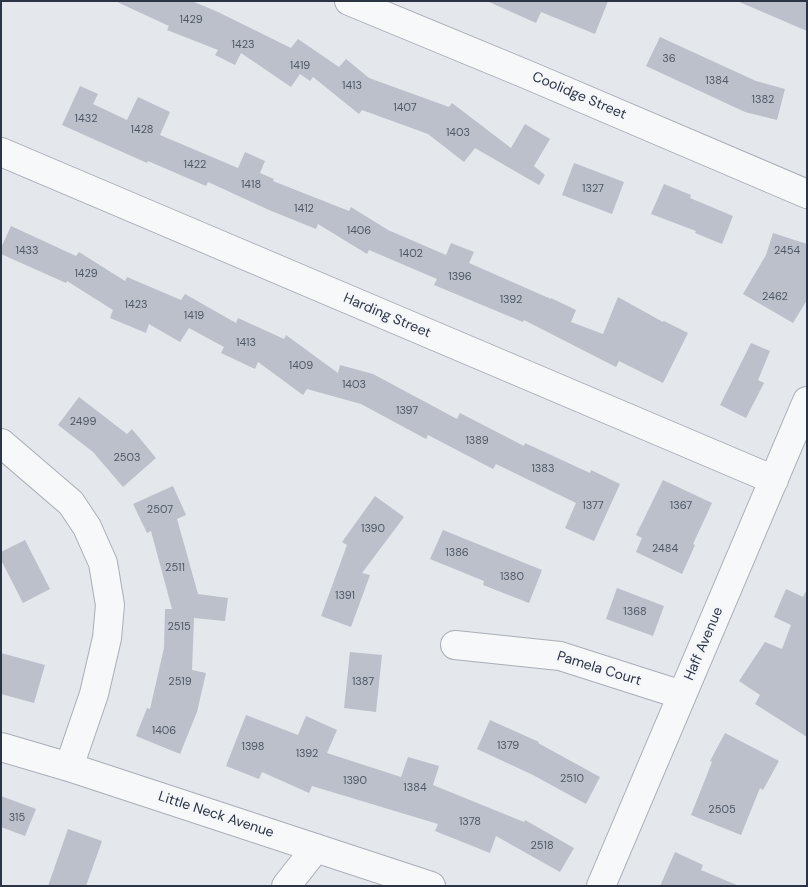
<!DOCTYPE html>
<style>
body{margin:0}
#map{position:relative;width:808px;height:887px;overflow:hidden;background:#e4e7ec;font-family:"DM Sans",sans-serif}
canvas{display:block}
.frame{position:absolute;inset:0;border:2px solid #2b3445;pointer-events:none}
</style>
<div id="map">
<canvas width="808" height="887"></canvas>
<div class="frame"></div>
</div>
<script>
const g = document.querySelector('canvas').getContext('2d');
g.lineJoin = 'round';
function fill(path, color) { g.fillStyle = color; g.fill(path, 'evenodd'); }
function stroke(path, color, width, dash) { g.strokeStyle = color; g.lineWidth = width; g.lineCap = dash ? 'butt' : 'round'; g.setLineDash(dash || []); g.stroke(path); }
function write(font, color, halo, rows, align = 'center') {
  g.font = font + ' "DM Sans",sans-serif'; g.lineWidth = 4; g.setLineDash([]); g.textBaseline = 'middle'; g.strokeStyle = halo; g.fillStyle = color; for (const [text, x, y, turn = 0] of rows) {
    g.save(); g.translate(x, y); g.rotate((+turn || 0) * Math.PI / 180); g.textAlign = isNaN(turn) ? turn : align; if (halo) g.strokeText(text, 0, 0); g.fillText(text, 0, 0); g.restore();
  }
}
fill(new Path2D(`
 M115 1H192L218 12 291 48 298 39 339 67 346 59 369 78 449 107 452 103 511 148 525 124 550 139 534 166 545 175 539 185 475 148 464 162 428 134 362 110 359 114 313 77 310 81 300 74 291 87 241 53 235 65 215 55 218 50 167 30 169 26Z
 M487 1H608L595 34 541 12 536 23Z
 M737 1H807V31Z
 M660 37 756 81 785 89 777 120 745 112 646 66Z
 M80 86 98 94 93 104 127 120 138 97 170 112 160 135 238 168 245 152 265 161 260 173 274 179 273 181 349 211 351 207 388 230 446 255 451 243 474 252 469 263 551 299V298L576 310 571 322 603 334 618 297 663 322 664 321 688 333 663 383 619 361 616 367 524 320 523 322 434 285 437 279 369 250 367 254 318 224 316 229 269 210 208 182 206 186 148 161 147 163 62 125Z
 M574 163 624 182 612 214 562 195Z
 M664 184 691 195 690 198 733 216 722 244 695 233 696 231 651 214Z
 M11 226 76 256 79 252 125 281 127 277 181 300 185 294 236 323 238 318 284 339 286 335 338 373 340 365 373 374 457 419 460 413 524 446 525 443 590 473 591 470 620 484 594 541 565 528 576 503 496 464 493 469 428 435 426 439 361 404 307 389 303 395 258 362 255 369 221 353 224 347 189 328 180 342 149 324 146 333 110 318 113 310 67 281 66 283 1 254V248Z
 M773 233 807 244V300L793 323 743 294 766 255Z
 M751 343 770 351 758 380 764 383 746 418 720 405Z
 M79 397 127 434 132 429 156 458 123 487 93 452 58 425Z
 M663 480 712 503 693 544 695 545 682 574 636 552 642 538 636 535Z
 M173 486 186 515 177 519 198 594 228 598 225 621 194 618 192 670 206 673 197 712 180 754 136 736 147 708 150 709 164 648 165 609H172L151 531 147 533 133 504Z
 M375 496 404 517 362 573 370 575 351 627 321 616 347 545 342 542Z
 M443 530 542 570 529 603 483 585 484 581 430 559Z
 M25 540 50 589 23 603 1 560V552Z
 M617 588 664 606 653 636 606 619Z
 M786 589 803 597 807 589V737L755 704 760 695 739 681 765 642 782 649 791 625 774 617Z
 M350 652 382 655 376 712 344 708Z
 M1 653 45 665 34 703 1 694Z
 M246 715 298 735 306 716 337 730 327 753 401 777 408 757 439 766 433 785 524 822 525 820 574 848 560 872 496 836 490 853 435 831 438 824 312 786 309 793 262 772 259 779 226 766Z
 M490 720 539 742 538 743 600 777 586 804 533 775 477 749Z
 M725 733 779 761 763 790 760 788 741 835 691 815 712 762 710 761Z
 M1 796 36 809 25 836 1 827Z
 M68 829 102 841 86 886H48Z
 M675 852 703 865 701 870 739 886H660Z`), '#bbc0ca');
const minor = new Path2D(`
 M349 1 528 75 807 194
 M1 152 774 480
 M1 443 71 503 87 527 103 563 110 605 107 638 94 694 69 767
 M455 645 560 656 682 695
 M1 747 69 767 431 886
 M286 886 316 848
 M601 886 807 401`);
stroke(minor, '#a9aeb7', 30);
stroke(minor, '#f7f8fa', 28);
write('11px', '#4f5766', null, [
 ["1429",191,20],
 ["1423",243,45],
 ["36",669,59],
 ["1419",300,66],
 ["1384",717,81],
 ["1413",352,86],
 ["1382",763,100],
 ["1407",405,108],
 ["1432",86,119],
 ["1428",142,130],
 ["1403",458,133],
 ["1422",195,165],
 ["1418",251,185],
 ["1327",593,189],
 ["1412",304,209],
 ["1406",359,231],
 ["1433",27,251],
 ["2454",787,251],
 ["1402",411,254],
 ["1429",86,274],
 ["1396",460,277],
 ["2462",775,297],
 ["1392",511,300],
 ["1423",136,305],
 ["1419",194,316],
 ["1413",246,343],
 ["1409",301,366],
 ["1403",354,385],
 ["1397",407,411],
 ["2499",83,422],
 ["1389",477,441],
 ["2503",127,458],
 ["1383",543,469],
 ["1377",593,506],
 ["1367",681,506],
 ["2507",160,510],
 ["1390",373,529],
 ["2484",665,549],
 ["1386",457,553],
 ["2511",175,568],
 ["1380",512,577],
 ["1391",345,596],
 ["1368",635,612],
 ["2515",179,627],
 ["2519",180,682],
 ["1387",363,682],
 ["1406",164,731],
 ["1379",508,746],
 ["1398",253,747],
 ["1392",307,754],
 ["2510",572,779],
 ["1390",355,781],
 ["1384",415,788],
 ["2505",722,810],
 ["315",17,818],
 ["1378",470,822],
 ["2518",542,846]
]);
write('14px', '#2b3445', '#f4f6f9', [
 ["Coolidge Street",579,96,23],
 ["Harding Street",387,316,23],
 ["Haff Avenue",704,644,-67],
 ["Pamela Court",599,669,17],
 ["Little Neck Avenue",216,815,18]
]);
</script>
